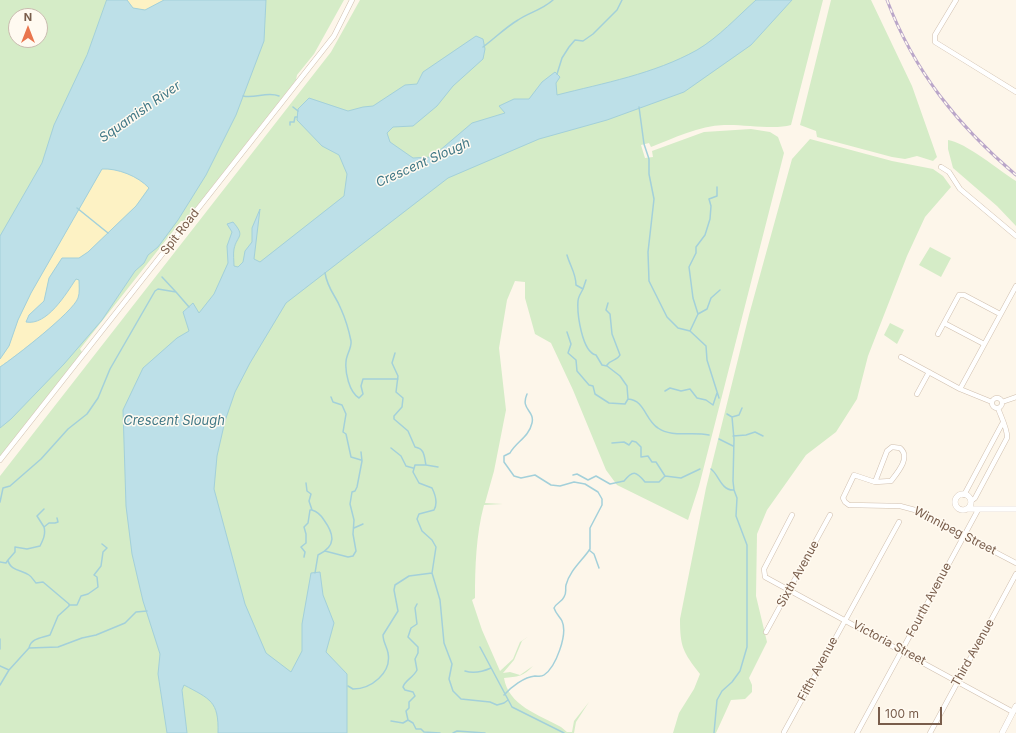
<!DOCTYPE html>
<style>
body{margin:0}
#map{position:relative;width:1016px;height:733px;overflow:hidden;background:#fdf6ea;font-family:Inter,sans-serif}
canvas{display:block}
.north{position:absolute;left:8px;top:8px;width:40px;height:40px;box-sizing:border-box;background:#fffaf1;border:1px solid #c9bbaf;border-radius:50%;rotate:0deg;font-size:11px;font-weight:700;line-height:16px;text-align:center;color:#795d4b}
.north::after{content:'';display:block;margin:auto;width:14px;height:18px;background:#e9754d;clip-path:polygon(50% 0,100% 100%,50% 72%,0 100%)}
.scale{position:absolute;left:878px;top:707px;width:64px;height:18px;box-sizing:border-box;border:2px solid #795d4b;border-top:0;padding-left:5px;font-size:12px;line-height:14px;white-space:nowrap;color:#795d4b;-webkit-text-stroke:3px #fffaf1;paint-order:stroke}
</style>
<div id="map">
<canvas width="1016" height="733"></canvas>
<div class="north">N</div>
<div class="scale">100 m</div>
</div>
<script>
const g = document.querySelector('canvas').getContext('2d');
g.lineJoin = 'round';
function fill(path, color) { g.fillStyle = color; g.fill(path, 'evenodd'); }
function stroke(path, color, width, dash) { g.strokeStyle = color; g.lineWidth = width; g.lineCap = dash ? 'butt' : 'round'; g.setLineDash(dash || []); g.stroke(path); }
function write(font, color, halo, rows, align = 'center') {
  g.font = font + ' Inter,sans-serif'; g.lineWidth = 3; g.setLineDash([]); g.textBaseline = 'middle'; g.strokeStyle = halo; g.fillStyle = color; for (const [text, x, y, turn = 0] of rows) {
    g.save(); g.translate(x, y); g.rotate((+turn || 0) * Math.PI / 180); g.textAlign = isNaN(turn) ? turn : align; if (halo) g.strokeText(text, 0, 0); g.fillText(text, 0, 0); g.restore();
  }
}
fill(new Path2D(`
 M0 0H344L314 54 297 75 296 80 185 221H181L80 349 82 352 0 456ZM16 16H40V40H16Z
 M360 0H823L791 125C774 130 743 124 724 125 699 126 674 138 651 147L649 143 641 145 645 158 653 157 652 151 704 132 751 129 770 132 778 137 784 153 699 486 688 520 617 485 606 470 573 390 551 343 535 334 525 298V282L515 281 507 300 499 348 506 410 494 471 485 503 503 504 484 505C476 535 475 567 475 598L472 600 482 630 500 671 513 659 520 642 529 636 522 641 514 660 503 673 510 672 520 675 533 666C524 676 517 677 504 678 508 705 539 715 561 727L567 732H572L574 721 589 702 576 722 574 733H0V476L331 52Z
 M831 0H871L912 86 937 157 933 161 917 156 905 159 892 157 817 137 816 131 800 125Z
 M810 139 892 161 933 169 943 176 951 187 925 217 907 256 868 356 857 399 836 432 806 455 767 510 757 534 756 596 767 642 749 678 752 685V692L745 699 731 700 716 733H673L679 713 694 689 700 674C683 652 680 647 680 619L706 488 749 315 792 159Z
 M948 140C965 142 1000 171 1016 181V226L997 206 953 168 948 149Z
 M930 247 951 258 941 277 919 265Z
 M890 323 904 330 897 344 884 335Z`), '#d5ecc7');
fill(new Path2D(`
 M127 0H164L145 10 133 8Z
 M102 169C118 168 138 176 149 187L136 206 88 252 79 258H62L49 278 44 301 29 315 60 302 76 279 79 280C79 285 80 293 79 298 73 312 15 357 0 367V359L9 346 18 320 31 293Z`), '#fdf2c4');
const water = new Path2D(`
 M107 0H127L133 8 145 10 164 0H266L264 41 236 115 206 175 178 220 158 247 148 255 144 263 135 271 102 320 64 364 11 419 0 428V367C15 357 73 312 78 298 80 293 79 285 79 280L76 279C66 294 47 326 26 322L29 315 44 301 49 278 62 258H79L88 252 136 206 149 188C138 176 117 168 102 169L31 293 18 320 9 346 0 359V236L42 163 54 125 87 55Z
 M756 0H792L751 45 684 92 607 120 539 139 448 178 286 303 250 363 235 392 225 421 217 456 214 489 245 604 266 653 291 672 302 651V624L311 573 320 572 323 595 334 623 326 652 347 674V733H218C219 701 210 699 184 685L182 690 187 733H167L158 674 160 654 143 601 132 554 126 506 123 410 143 368 177 338 189 331 183 312 193 303 199 313 214 294 228 263 227 246 232 232 227 224 233 222C246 237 237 235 234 249 233 254 234 261 234 266L238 267 243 262 245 251 252 242V228L260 209 254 259 260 262 344 196 347 174 339 155 322 146 297 120 298 109 309 98 348 111 363 107 373 106 405 85 417 84 423 72 476 36 483 39 485 49 483 59 453 86 437 106 413 126 393 127 387 133 390 142 413 158 432 157 472 123 505 113 499 106 514 99H529L542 82 555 72 560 77 556 83 557 95C604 83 654 74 697 50 719 37 737 17 756 0Z`);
fill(water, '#bde0e8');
stroke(water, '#a3d0da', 1);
stroke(new Path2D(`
 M483 47C495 38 506 27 518 20 530 12 542 10 553 0
 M557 74 562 58 569 47 575 40 583 41 593 34 617 10 622 0
 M243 96C255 99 267 91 279 96
 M293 107 298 111
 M639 107 644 144 649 159V174L654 199 648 252 649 281 667 317 678 328 690 331 706 346 707 360 719 398
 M290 125V122H294L295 117H297
 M77 208 108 233
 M325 273C328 290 335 294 341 309 345 318 349 331 351 341 352 348 346 355 346 362 345 372 349 392 359 398L363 394 361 386 363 379H398
 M162 277 176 292
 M583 289 586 280
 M698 314 693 298 689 267 696 253V247L705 235 710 219 711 206 709 199 717 196V187
 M690 331 698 314 707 309 711 298 720 290
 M567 332 571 344 568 353 576 360 577 371 589 385 593 386 595 394 609 403 625 404 628 399 627 386 620 376 607 366 602 365 596 355C582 352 577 314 578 301 578 297 581 293 583 289L576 285C576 273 570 266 567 255
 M395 353 392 363 398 376 396 392 403 398 402 407 394 416V419L408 431 415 447C425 449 424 456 426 465H415L413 472 419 483 432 488C436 496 438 503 434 510L419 514 417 519 422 531 432 540 436 547 432 573 440 600 444 643 452 664 449 679 453 691 461 699 490 702 497 705 504 703 508 700
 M607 365C611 359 617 361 620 355L612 334 610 314 606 310 608 303
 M665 391 670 388 681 391 690 389 697 398 706 400 713 405 717 393
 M331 397 333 402 342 405 346 414 343 432 346 434 351 457 361 460
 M628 399C645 400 645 420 658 428 672 438 692 431 709 435
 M732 417 739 415 742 408
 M733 436 746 435 755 432 763 436
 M719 439 733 446
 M612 443 624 442 629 445 632 441 636 442 641 447V457L648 456 652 462H656L665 476 681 478 700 469
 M391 448 401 456 406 466 413 468
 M426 465 438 467
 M711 469C719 475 721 490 733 490
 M573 475 577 474 588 480 596 476 610 484 624 481C633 470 636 471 645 482H659L665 476
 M306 483 307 491 311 494 309 501 312 510
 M0 502 3 488 10 486 41 459 68 429 87 414 98 398 110 369 155 291 158 289 176 292 189 307
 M44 509 37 516 44 527
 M312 510C318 512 321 515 324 520 334 534 337 546 318 555L315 573
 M354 528 363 524
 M589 550 594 554 599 568
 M325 551 348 557 353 556 356 551 353 534 354 520 350 504 352 492 355 491 357 487 362 461 361 452
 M304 557 305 552 301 547 306 543V534L304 527 308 523 310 510H312
 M8 560 15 552V547L27 549 40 546C43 540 46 534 44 527L49 523H55L58 522 57 518
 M0 562 6 563 8 560C10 571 22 570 29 575 32 577 34 581 36 583L43 582 69 604V606L58 616 50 635C42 638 31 638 29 648
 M417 604 415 608 417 624 411 628 408 637 418 647V653L415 659 417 670C413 678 405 680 403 687L405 690 413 692 415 696 409 702V708L406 711 408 720 413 723 416 729H421L424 732 440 733
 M70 605H77L81 596 88 594 98 587 97 577 94 575 101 566 103 552 107 548 102 544
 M0 639V649
 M480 647 512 707 564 733
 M0 666 9 670
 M465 671C474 674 482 672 491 668
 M0 685 9 670 29 648 58 647 82 638 96 635 125 623 136 612 147 611
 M348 686 353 689C371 689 392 673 388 653 387 647 383 642 383 635L398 611 394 590 395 585 409 576 432 573
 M504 695C511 687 524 677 535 676 539 676 541 677 544 675 556 667 568 634 562 621 560 617 556 614 554 608 556 603 562 602 564 597 567 593 565 589 566 585 570 570 582 561 590 549V528L602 505V499L598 492 585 484 574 482 560 486 551 485 535 475 521 478 514 476 504 462V456L510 453C516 442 529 437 532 423 535 410 520 410 527 394
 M391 721 403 723 408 720
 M453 733 457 731 485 733
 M714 733 717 700 722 691 732 682 740 671 747 647V545L736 516 737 498 734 490 733 481 734 439 732 417 727 414`), '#a3d0da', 1.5);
const minor = new Path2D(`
 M956 0 935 35V42L1016 92
 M941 167 949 172 960 189 1016 236
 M944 323 984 344
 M938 334 959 295H964L1000 314
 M901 357 960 389 992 402
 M960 389 1016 286
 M917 394 929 372
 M992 403a5 5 0 1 1 10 0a5 5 0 1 1-10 0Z
 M1002 402 1016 397
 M0 460 334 36 352 0
 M875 482 887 451 892 447 900 448C911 457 898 472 891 481L875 482 854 475 843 498 845 502 849 505 900 506 915 510 1016 563
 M964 495 1002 424
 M971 501 975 498 1007 438C1008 430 1001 417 998 408
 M792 515 764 569 765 577 1013 712
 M766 632 830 515
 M784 732 899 522
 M857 733 978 510
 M930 733 1016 574`);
const tertiary = new Path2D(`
 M955 502a8 8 0 1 1 16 0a8 8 0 1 1-16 0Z
 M966 509H1016
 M1002 733 1016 706`);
stroke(minor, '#d0bfae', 5.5);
stroke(tertiary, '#d0bfae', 6);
stroke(minor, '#fff', 4.5);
stroke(tertiary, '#fff', 5.5);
const rail = new Path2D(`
 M887 0C914 71 958 126 1016 175`);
stroke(rail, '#baa6c9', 3);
stroke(rail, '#fffaf1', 1.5, [4.5]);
write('12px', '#795d4b', '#fffaf1', [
 ["Spit Road",180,232,-52],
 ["Winnipeg Street",955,531,27],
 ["Sixth Avenue",798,574,-61],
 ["Fourth Avenue",929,600,-62],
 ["Victoria Street",889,643,28],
 ["Third Avenue",973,653,-61],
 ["Fifth Avenue",818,669,-62]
]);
write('italic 13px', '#417886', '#fffaf1', [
 ["Squamish River",140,112,-35],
 ["Crescent Slough",423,163,-24],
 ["Crescent Slough",174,421]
]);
</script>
